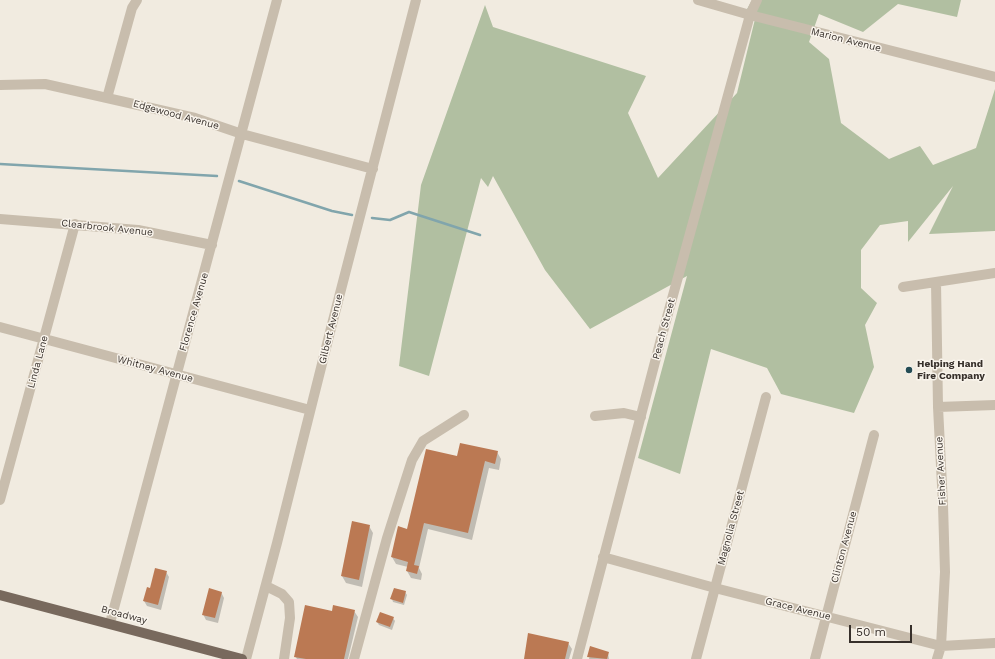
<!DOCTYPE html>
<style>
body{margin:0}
#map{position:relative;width:995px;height:659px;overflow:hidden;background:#f1ebe0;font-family:"Work Sans",sans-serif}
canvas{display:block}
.scale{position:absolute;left:849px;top:625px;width:63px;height:18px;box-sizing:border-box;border:2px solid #37302b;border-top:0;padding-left:5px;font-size:12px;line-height:14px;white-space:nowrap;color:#37302b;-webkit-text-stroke:3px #f9f4ec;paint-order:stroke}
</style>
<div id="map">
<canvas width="995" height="659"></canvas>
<div class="scale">50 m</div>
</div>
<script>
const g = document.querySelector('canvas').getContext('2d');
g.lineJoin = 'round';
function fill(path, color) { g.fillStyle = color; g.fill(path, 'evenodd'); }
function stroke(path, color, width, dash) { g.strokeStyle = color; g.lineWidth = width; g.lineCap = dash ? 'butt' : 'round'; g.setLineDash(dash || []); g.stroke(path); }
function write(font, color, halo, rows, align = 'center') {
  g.font = font + ' "Work Sans",sans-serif'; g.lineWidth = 3; g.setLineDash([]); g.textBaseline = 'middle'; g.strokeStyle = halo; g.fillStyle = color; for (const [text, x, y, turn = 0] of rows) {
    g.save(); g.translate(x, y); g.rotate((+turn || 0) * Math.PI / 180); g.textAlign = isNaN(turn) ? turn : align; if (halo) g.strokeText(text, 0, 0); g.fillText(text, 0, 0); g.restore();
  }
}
fill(new Path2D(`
 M752 0H961L957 17 898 4 863 32 819 14 809 42 829 59 841 123 889 159 920 146 933 165 976 148 995 89V231L929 234 953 186 908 242V221L880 225 861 250V288L877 303 865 325 874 367 854 413 781 394 767 368 711 349 680 474 638 458 687 276 590 329 545 270 493 176 488 187 481 178 429 376 399 366 421 185 485 5 493 27 646 76 628 113 658 178 737 93 756 15 746 11Z`), '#b1bfa1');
fill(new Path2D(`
 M497 452 501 459 499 470 489 468 472 540 428 529 419 568 422 574 421 580 411 578 407 571 408 567 396 564 392 557 399 527 408 530 458 457Z
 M369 526 373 533 362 587 346 583 342 576Z
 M166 572 169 577 161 610 147 606 144 601 151 589Z
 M221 592 224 598 218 623 206 620 203 614Z
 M405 592 407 595 404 605 393 602 392 599Z
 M354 611 358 617 348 659H297L295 656 333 612Z
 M393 618 395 621 392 630 379 625 377 622Z
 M568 643 572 649 569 659H525Z
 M591 648 608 653 609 659H589Z`), '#0003');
stroke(new Path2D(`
 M0 164 217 176
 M239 181 332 211 352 215
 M372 218 390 220 409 212 480 235`), '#81a5ac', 2.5);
fill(new Path2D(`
 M460 443 498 451 495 464 485 461 468 533 424 523 414 565 419 566 417 574 406 571 408 562 391 557 398 526 407 529 426 449 457 456Z
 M352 521 370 525 359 580 341 576Z
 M155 568 167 571 158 605 143 601 147 587 150 588Z
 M209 588 222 592 215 618 202 615Z
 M394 588 406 591 403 603 390 599Z
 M305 605 332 611 333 605 355 610 344 659H306L294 657Z
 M380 612 394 617 390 627 376 622Z
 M528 633 569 642 565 659H524Z
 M590 646 609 652 607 659 587 657Z`), '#bb7953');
stroke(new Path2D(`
 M698 0 750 15 995 77
 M0 85 45 84 107 98 195 118 242 134 373 169
 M107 98 132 8 137 0
 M0 219 138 230 212 245
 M936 282 938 407 943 505 945 572 941 646 937 659
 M903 287 995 273
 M0 327 310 410
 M938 407 995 405
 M595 416 624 413 641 417
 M0 500 75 224
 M603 557 715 588 941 646 995 643
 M266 586 282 594 289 602 290 618 284 659
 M110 623 277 0
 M246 659 277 543 330 332 416 0
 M354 659 387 538 412 460 423 441 464 415
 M577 659 661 339 750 15 757 0
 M696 659 766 397
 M815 659 874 435`), '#c8bdad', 10);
stroke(new Path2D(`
 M0 595 242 659`), '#78695d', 10);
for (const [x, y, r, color] of [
 [909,370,4,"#244c55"]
]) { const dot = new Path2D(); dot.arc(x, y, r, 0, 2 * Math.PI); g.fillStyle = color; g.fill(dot); stroke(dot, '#f9f4ec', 1.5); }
write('10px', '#37302b', '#f9f4ec', [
 ["Marion Avenue",846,40,14],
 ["Edgewood Avenue",176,115,15],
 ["Clearbrook Avenue",107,228,6],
 ["Florence Avenue",194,312,-74],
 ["Gilbert Avenue",331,329,-76],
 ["Peach Street",664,329,-75],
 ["Linda Lane",38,362,-75],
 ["Whitney Avenue",155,369,15],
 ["Fisher Avenue",941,471,-93],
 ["Magnolia Street",731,528,-75],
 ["Clinton Avenue",844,547,-75],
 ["Grace Avenue",798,609,14],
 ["Broadway",124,615,15]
]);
write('bold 10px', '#37302b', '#f9f4ec', [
 ["Helping Hand",917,364],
 ["Fire Company",917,376]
], 'left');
</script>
